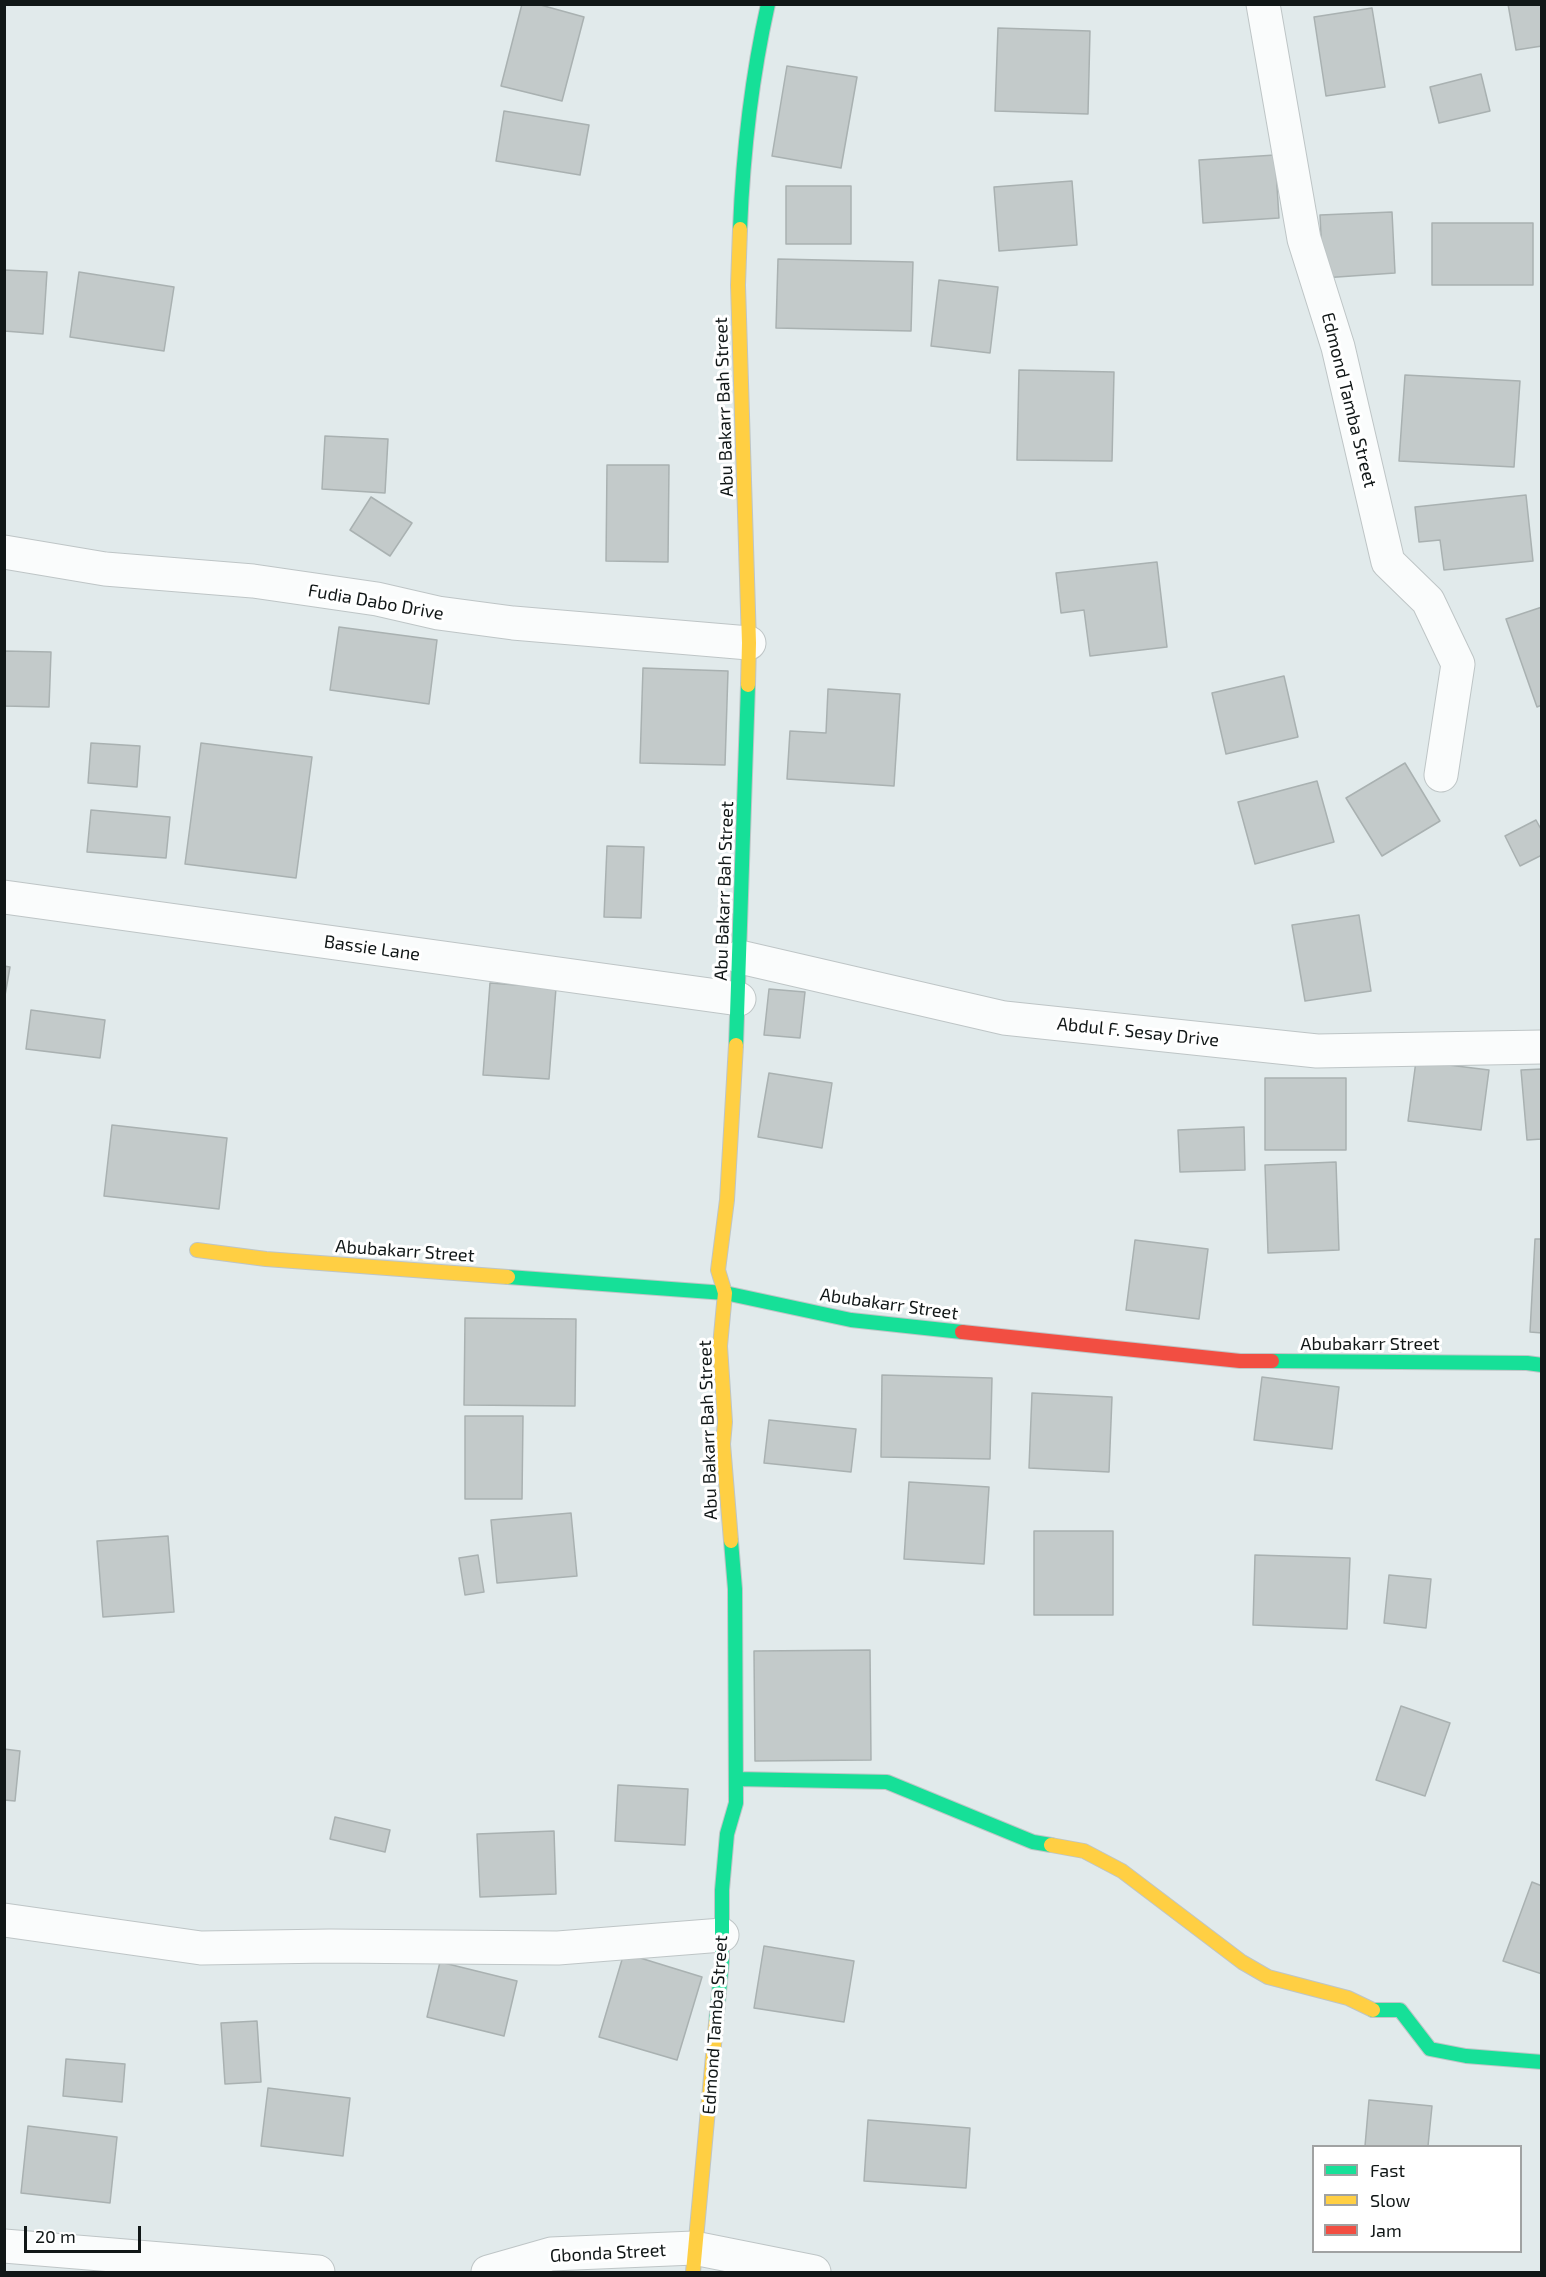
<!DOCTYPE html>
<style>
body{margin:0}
#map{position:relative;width:1546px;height:2277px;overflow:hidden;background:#e1eaeb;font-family:"Exo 2",sans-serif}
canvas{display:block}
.frame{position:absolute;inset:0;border:6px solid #111717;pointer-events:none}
.legend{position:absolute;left:1312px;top:2145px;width:210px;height:108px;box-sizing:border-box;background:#fff;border:2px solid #a0a2a2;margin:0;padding:8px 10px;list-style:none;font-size:18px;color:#111717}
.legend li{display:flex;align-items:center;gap:12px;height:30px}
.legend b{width:30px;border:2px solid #a0a2a2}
.scale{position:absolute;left:24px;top:2226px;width:117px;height:27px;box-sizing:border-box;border:3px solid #111717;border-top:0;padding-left:8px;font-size:18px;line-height:21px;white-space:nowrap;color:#111717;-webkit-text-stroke:4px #fff;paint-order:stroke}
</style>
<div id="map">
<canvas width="1546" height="2277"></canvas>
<div class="frame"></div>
<ul class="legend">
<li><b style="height:8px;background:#16e098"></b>Fast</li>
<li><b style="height:8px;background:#ffcf43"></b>Slow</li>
<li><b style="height:8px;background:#f24e42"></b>Jam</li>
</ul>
<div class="scale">20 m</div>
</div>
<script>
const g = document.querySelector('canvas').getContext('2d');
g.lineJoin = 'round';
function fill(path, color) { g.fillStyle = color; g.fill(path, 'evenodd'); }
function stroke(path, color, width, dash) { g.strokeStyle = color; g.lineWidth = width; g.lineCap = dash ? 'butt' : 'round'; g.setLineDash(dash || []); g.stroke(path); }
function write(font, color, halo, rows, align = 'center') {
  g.font = font + ' "Exo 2",sans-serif'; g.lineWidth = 6; g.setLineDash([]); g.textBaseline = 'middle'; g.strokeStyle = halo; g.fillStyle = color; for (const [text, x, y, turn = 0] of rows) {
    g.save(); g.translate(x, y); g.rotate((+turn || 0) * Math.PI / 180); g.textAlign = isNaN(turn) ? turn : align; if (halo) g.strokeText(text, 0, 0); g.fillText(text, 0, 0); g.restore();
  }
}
const building = new Path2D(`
 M522 4H537L584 17 562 101 501 86Z
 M1508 4H1542V46L1516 50Z
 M1372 8 1385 87 1326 96 1314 17Z
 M998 28 1090 31 1088 114 995 111Z
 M787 66 857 77 841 168 772 156Z
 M1481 74 1490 111 1439 123 1430 87Z
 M504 111 589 125 580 175 496 161Z
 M1275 155 1279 218 1203 223 1199 160Z
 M1072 181 1077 245 999 251 994 187Z
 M786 186H851V244H786Z
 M1392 212 1395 273 1323 278 1320 215Z
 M1432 223H1533V285H1432Z
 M778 259 913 262 911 331 776 328Z
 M4 270 47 272 43 334 4 331Z
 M79 272 174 287 164 351 70 337Z
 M939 280 998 287 990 353 931 346Z
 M1019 370 1114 372 1112 461 1017 460Z
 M1405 375 1520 381 1514 467 1399 461Z
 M325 436 388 439 385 493 322 489Z
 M607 465H669L668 562 606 561Z
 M1526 495 1533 561 1444 570 1440 540 1419 542 1415 507Z
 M371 497 412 523 390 556 350 530Z
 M1157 562 1167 647 1090 656 1084 610 1061 613 1056 573Z
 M1542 607V705L1537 707 1506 619Z
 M339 627 437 640 429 704 330 690Z
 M4 651 51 652 49 707 4 706Z
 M643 668 728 671 725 765 640 763Z
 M1284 676 1298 737 1226 754 1212 693Z
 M828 689 900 694 894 786 787 779 790 731 826 733Z
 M91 743 140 746 137 787 88 783Z
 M201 743 312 757 296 878 185 864Z
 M1405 763 1440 821 1382 856 1346 798Z
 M1317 781 1334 842 1255 864 1238 802Z
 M91 810 170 817 166 858 87 852Z
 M1536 820 1542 831V855L1520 866 1505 836Z
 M607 846 644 847 641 918 604 917Z
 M1359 915 1371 991 1305 1001 1292 925Z
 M4 966 10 967 4 1001Z
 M490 983 556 988 549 1079 483 1075Z
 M769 989 805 992 800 1038 764 1035Z
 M31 1010 105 1020 100 1058 26 1049Z
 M1416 1061 1489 1070 1481 1130 1408 1121Z
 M1542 1069V1139L1527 1140 1521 1070Z
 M769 1073 832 1083 822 1148 758 1137Z
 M1265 1078H1346V1150H1265Z
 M112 1125 227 1138 219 1209 104 1196Z
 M1244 1127 1245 1170 1180 1172 1178 1130Z
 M1336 1162 1339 1250 1268 1253 1265 1165Z
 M1535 1239H1542V1333L1530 1332Z
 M1135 1240 1208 1249 1199 1319 1126 1310Z
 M465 1318 576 1319 575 1406 464 1405Z
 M882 1375 992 1378 990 1459 881 1457Z
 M1262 1377 1339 1387 1332 1449 1254 1440Z
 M1032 1393 1112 1397 1109 1472 1029 1468Z
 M465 1416H523L522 1499H465Z
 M769 1420 856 1429 851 1472 764 1463Z
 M909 1482 989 1487 984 1564 904 1559Z
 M571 1513 577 1576 497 1583 491 1520Z
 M1034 1531H1113V1615H1034Z
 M168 1536 174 1612 103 1617 97 1541Z
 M478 1555 484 1592 465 1595 459 1558Z
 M1255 1555 1350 1558 1347 1629 1253 1625Z
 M1389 1575 1431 1579 1426 1628 1384 1623Z
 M870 1650 871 1760 755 1761 754 1651Z
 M1401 1706 1450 1723 1425 1796 1376 1780Z
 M4 1749 20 1751 15 1801 4 1800Z
 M618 1785 688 1789 685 1845 615 1841Z
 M335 1817 390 1830 385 1852 330 1839Z
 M554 1831 556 1894 480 1897 477 1834Z
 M1532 1882 1542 1886V1974L1503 1961Z
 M764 1946 854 1961 844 2022 754 2008Z
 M624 1953 702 1977 677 2060 599 2037Z
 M440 1962 517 1981 504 2036 427 2017Z
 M257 2021 261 2082 225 2084 221 2023Z
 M66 2059 125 2064 122 2102 63 2096Z
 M268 2088 350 2098 343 2156 261 2146Z
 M1369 2100 1432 2106 1428 2146H1365Z
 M868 2120 970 2128 966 2188 864 2181Z
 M28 2126 117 2137 110 2203 21 2193Z`);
fill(building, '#c3caca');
stroke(building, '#a9b1b1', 1.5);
const street = new Path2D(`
 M1263 4 1304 239 1338 347 1388 562 1428 601 1458 664 1441 775
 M4 552 105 569 253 581 377 599 438 613 513 623 749 643
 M4 897 739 999
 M740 957 1004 1018 1317 1051 1542 1047
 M4 1920 201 1948 330 1946 558 1948 722 1935
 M4 2246 318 2272
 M488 2272 551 2254 694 2248 814 2272`);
const fast = new Path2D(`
 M740 229C743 152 751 80 768 4
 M736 1045 748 685
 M508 1277 725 1293 851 1320 962 1332
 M1272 1361 1527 1363 1542 1365
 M736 1779 887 1782 1033 1842 1051 1845
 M1373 2010H1400L1430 2049 1466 2056 1542 2062
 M716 2023 722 1961V1890L727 1834 736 1803 735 1589 731 1541`);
const slow = new Path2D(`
 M740 229 738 285 749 643 748 685
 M197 1250 266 1259 508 1277
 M731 1541 723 1444 725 1422 720 1346 725 1293 718 1270 727 1200 736 1045
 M1051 1845 1084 1851 1122 1871 1242 1962 1268 1977 1348 1998 1373 2010
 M693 2272 716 2023`);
const jam = new Path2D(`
 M962 1332 1240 1361H1272`);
stroke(street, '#bec5c6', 35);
stroke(fast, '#bec5c6', 16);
stroke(slow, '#bec5c6', 16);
stroke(jam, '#bec5c6', 16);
stroke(street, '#fafcfc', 33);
stroke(fast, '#16e098', 14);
stroke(slow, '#ffcf43', 14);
stroke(jam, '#f24e42', 14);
write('18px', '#111717', '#fff', [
 ["Edmond Tamba Street",1349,400,76],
 ["Abu Bakarr Bah Street",724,407,-92],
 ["Fudia Dabo Drive",376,602,10],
 ["Abu Bakarr Bah Street",724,891,-88],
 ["Bassie Lane",372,948,8],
 ["Abdul F. Sesay Drive",1138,1032,6],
 ["Abubakarr Street",405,1251,4],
 ["Abubakarr Street",889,1304,8],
 ["Abubakarr Street",1370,1344],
 ["Abu Bakarr Bah Street",708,1430,-92],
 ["Edmond Tamba Street",715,2025,-86],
 ["Gbonda Street",608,2253,-3]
]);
</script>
